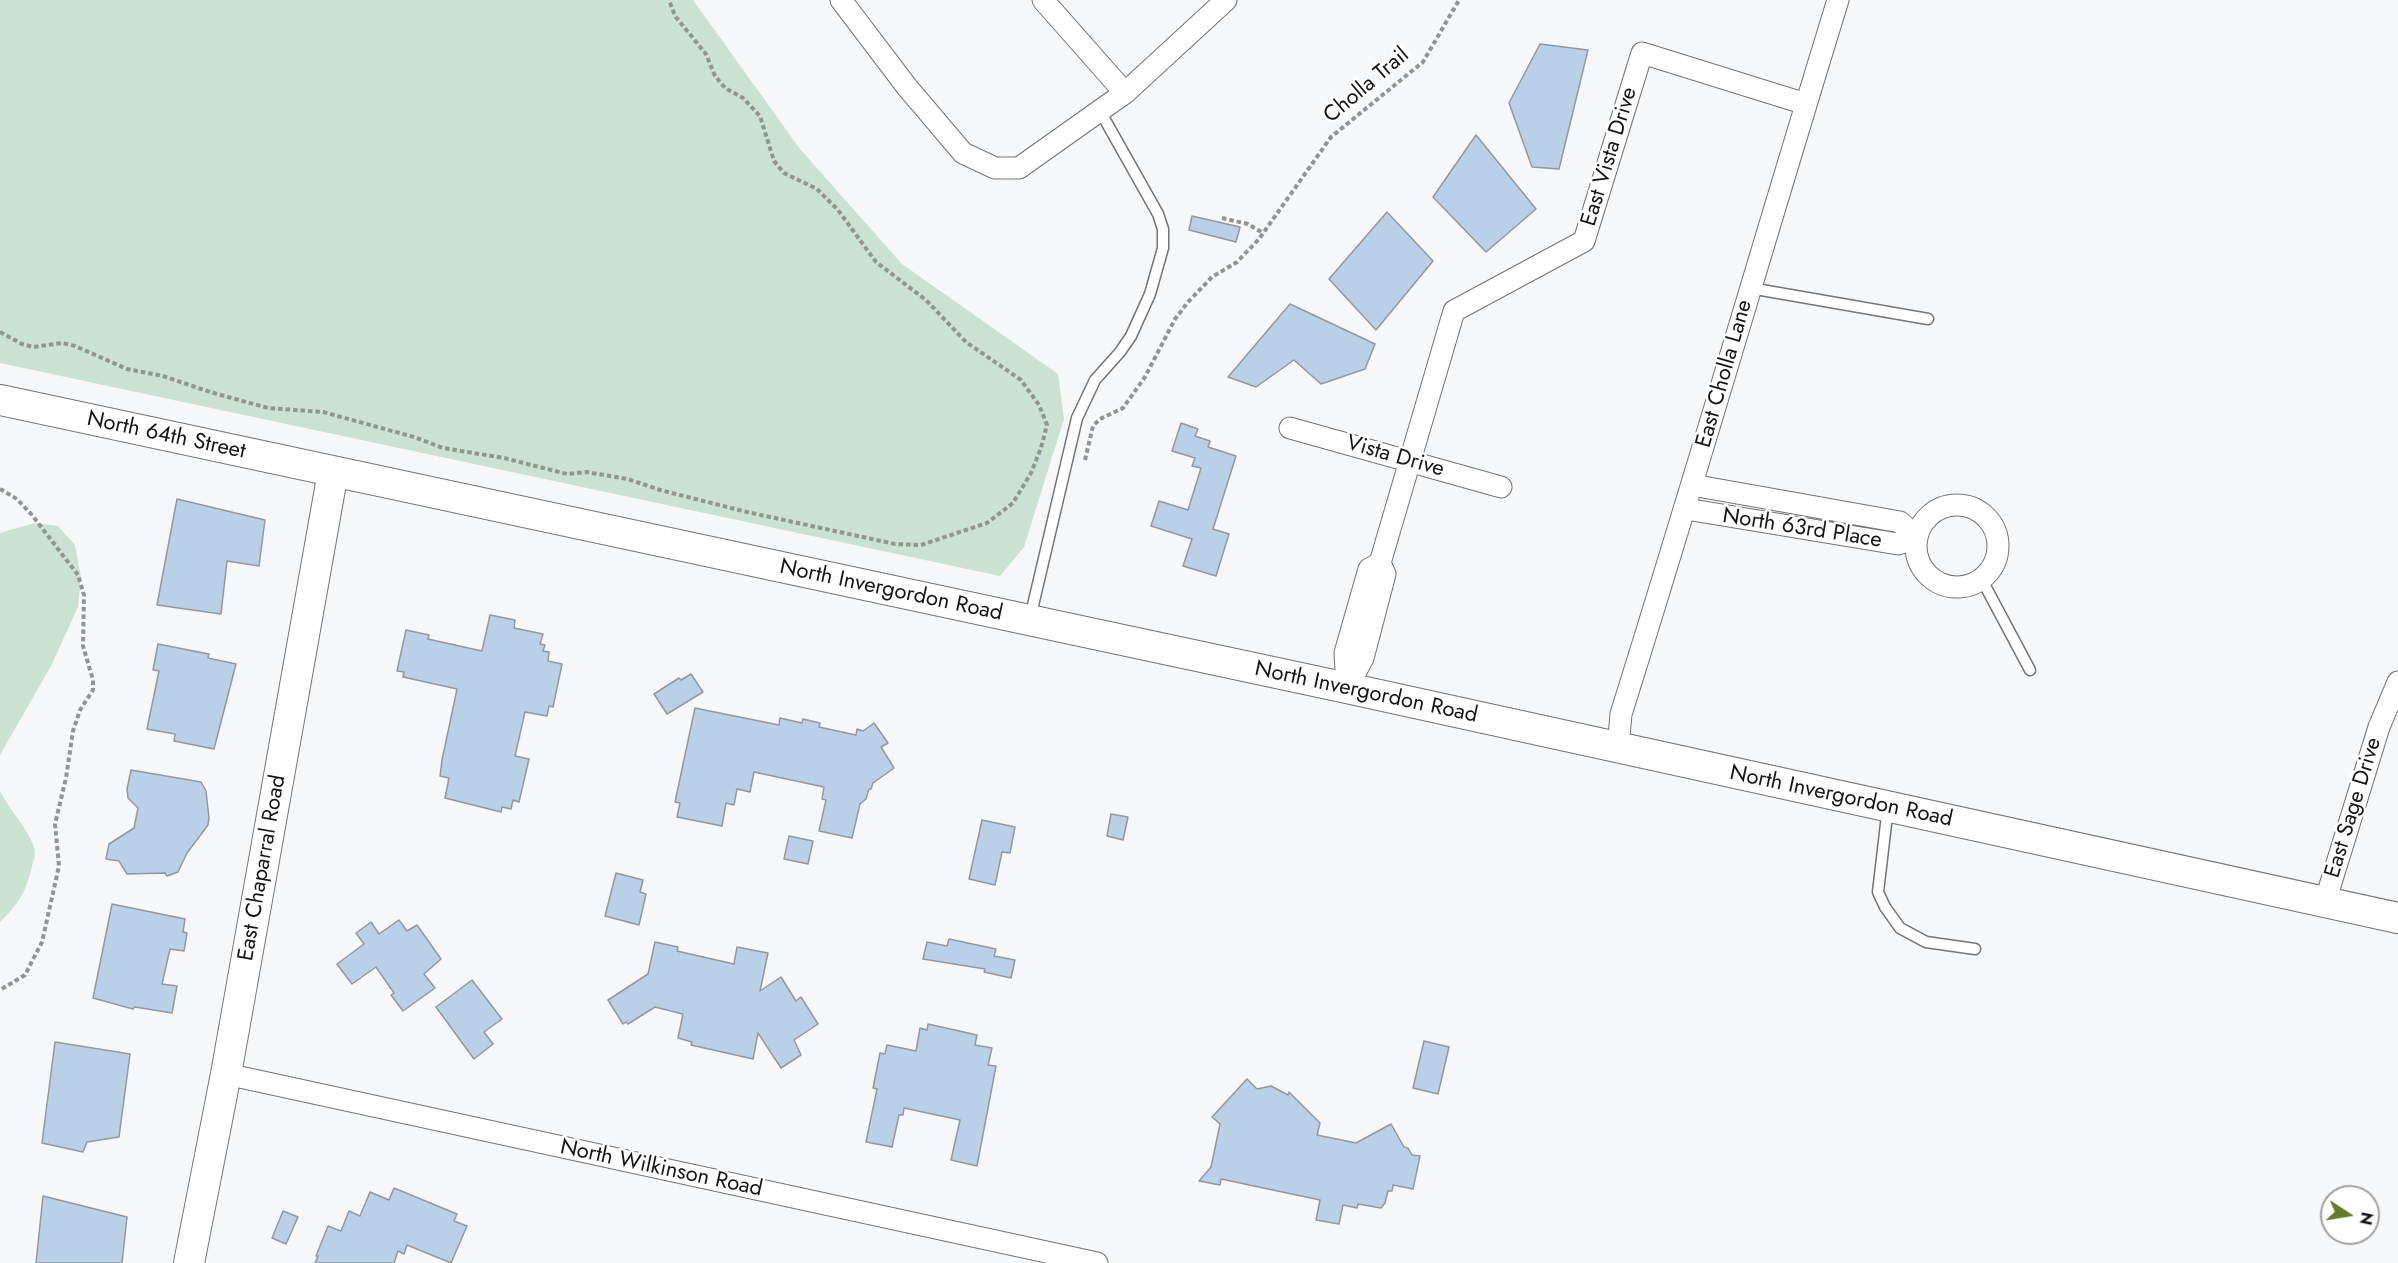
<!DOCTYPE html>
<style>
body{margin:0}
#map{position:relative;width:2398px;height:1263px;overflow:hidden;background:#f6f7f8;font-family:Jost,sans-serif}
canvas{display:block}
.north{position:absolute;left:2320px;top:1185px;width:60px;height:60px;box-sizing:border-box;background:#fff;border:2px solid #a1a1a1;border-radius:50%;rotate:102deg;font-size:16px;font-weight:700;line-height:24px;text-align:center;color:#141414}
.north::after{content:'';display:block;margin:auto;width:21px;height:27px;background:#657a2a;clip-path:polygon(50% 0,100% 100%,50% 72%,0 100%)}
</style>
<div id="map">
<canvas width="2398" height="1263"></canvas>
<div class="north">N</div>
</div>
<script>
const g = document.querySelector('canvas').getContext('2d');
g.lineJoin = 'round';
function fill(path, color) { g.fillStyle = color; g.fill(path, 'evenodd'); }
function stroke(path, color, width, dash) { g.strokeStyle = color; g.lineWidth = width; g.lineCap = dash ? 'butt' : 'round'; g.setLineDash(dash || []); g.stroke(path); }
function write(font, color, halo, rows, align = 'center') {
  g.font = font + ' Jost,sans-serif'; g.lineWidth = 5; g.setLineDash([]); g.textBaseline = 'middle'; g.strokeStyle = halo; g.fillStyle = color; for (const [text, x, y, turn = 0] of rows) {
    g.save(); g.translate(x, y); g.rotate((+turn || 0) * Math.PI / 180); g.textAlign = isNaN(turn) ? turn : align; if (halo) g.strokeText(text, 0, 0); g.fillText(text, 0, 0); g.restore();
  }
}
fill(new Path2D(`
 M0 0H693L800 149 902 264 1058 374 1064 419 1024 547 1000 576 0 363Z
 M35 523 58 526 75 545 81 577 78 607 51 666 0 755V533Z
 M0 791C10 811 27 827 34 847 36 853 34 860 32 866 27 890 18 905 0 922Z`), '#cbe1d1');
const building = new Path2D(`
 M1540 44 1588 50 1559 169 1532 167 1509 103Z
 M1476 135 1536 209 1486 252 1433 197Z
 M1387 212 1433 261 1376 330 1329 279Z
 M1192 216 1240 227 1236 242 1189 230Z
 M1290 304 1375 344 1365 369 1321 384 1294 360 1256 387 1228 377Z
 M1181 423 1198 429 1195 436 1210 441 1208 447 1236 456 1213 529 1229 534 1216 576 1183 566 1192 539 1151 526 1159 501 1188 510 1201 468 1192 466 1195 458 1172 451Z
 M177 499 265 520 259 566 227 561 221 614 157 605Z
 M490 615 515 620 514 628 543 634 540 644 545 645 543 651 549 652 548 661 562 664 553 707 549 706 547 716 525 712 515 756 529 759 519 802 513 800 511 809 502 807 501 812 445 798 449 778 440 776 442 760 457 689 403 677 404 672 397 671 406 630 429 635 428 639 482 651Z
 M158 644 209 654 208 658 236 664 214 749 174 741 175 734 147 729 159 671 153 670Z
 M691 674 703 692 667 714 654 694 679 678 681 680Z
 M695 708 779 725 780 718 802 723 803 719 820 723 819 727 856 735 857 729 863 731 874 723 888 743 881 747 894 768 873 783 871 789H869L866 799 860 804 852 838 819 831 826 800 822 799 824 787 754 772 750 792 737 789 734 805 726 803 722 826 677 817 680 803 675 802Z
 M131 770 201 782 206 791 209 818 208 825 187 853 178 872 167 876 165 873 127 874 119 861 106 859 109 844 134 828 138 808 128 798 127 789Z
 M1111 814 1128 817 1123 840 1107 836Z
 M982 820 1015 827 1010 853 1002 852 995 885 969 879Z
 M789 836 813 841 808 864 784 859Z
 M616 873 643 880 640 892 646 894 639 925 605 916Z
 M112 904 185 919 183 932 187 933 184 951 170 949 162 984 177 986 172 1013 135 1007 133 1009 93 998Z
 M399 920 407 931 417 925 441 959 424 974 435 988 403 1011 391 995 394 993 376 967 352 984 337 964 364 944 356 933 371 922 379 934Z
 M949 939 996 949 994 956 1015 960 1011 978 984 972 985 969 923 959 927 942 947 946Z
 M655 942 678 947 677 951 734 964 737 947 768 953 760 991 781 977 796 1001 801 997 818 1024 794 1040 801 1055 781 1068 758 1033 753 1059 691 1045 692 1042 678 1038 683 1014 655 1007 628 1024 626 1022 623 1024 608 1000 648 974Z
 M472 980 502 1019 484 1032 493 1044 474 1059 436 1007Z
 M928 1024 977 1035 975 1045 992 1048 988 1065 996 1066 977 1166 951 1160 960 1120 904 1108 903 1115H899L892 1147 866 1142 877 1089 873 1088 880 1053 885 1054 887 1045 916 1051 920 1028 927 1030Z
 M1424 1041 1449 1047 1438 1094 1413 1088Z
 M55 1042 130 1054 119 1137 87 1142 83 1152 42 1143Z
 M1247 1079 1257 1089 1271 1086 1288 1095 1289 1092 1320 1123 1317 1135 1356 1143 1391 1124 1404 1147 1408 1148 1412 1155 1420 1156 1413 1189 1393 1185 1392 1191H1388L1385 1203 1381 1208 1358 1204 1357 1208 1343 1205 1339 1224 1316 1220 1320 1200 1221 1179 1220 1185 1199 1181 1211 1167 1220 1124 1212 1117Z
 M394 1188 457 1214 454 1221 467 1226 451 1263 407 1245 404 1254 398 1251 394 1263H315L318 1256H316L328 1226 341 1231 349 1211 360 1216 370 1192 389 1200Z
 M43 1196 127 1217 122 1263H36Z
 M283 1211 298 1217 286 1244 272 1238Z`);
fill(building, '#b8d0e8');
stroke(building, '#959798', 1.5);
const lane = new Path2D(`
 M1750 288 1928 319
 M1982 580 2030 670
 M1030 618 1077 418 1095 380 1120 352 1131 336 1150 294 1163 248V229L1158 214 1100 111
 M1888 807 1878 892 1885 907 1900 928 1926 942 1975 949`);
const street = new Path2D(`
 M841 0 907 87 963 153 995 168H1019L1105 107 1125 93 1226 0
 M1043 0 1125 93
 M1290 428 1501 487
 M1916 546a41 41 0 1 1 82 0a41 41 0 1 1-82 0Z
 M1686 509 1898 544 1917 538 1900 522 1692 485
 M1347 687 1345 653 1369 569 1380 563
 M1347 688 1363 658 1385 574 1380 563 1454 311 1584 241 1642 53 1806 104
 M1618 748 1621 714C1696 476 1765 237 1838 0
 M2325 902 2379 727 2398 682
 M226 1074 1097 1263`);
const secondary = new Path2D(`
 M0 400 1347 688 2398 918
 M189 1263 226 1074 333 472`);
stroke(lane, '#737475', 13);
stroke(street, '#737475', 23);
stroke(secondary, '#737475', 32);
stroke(new Path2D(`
 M1222 218 1248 224 1263 233
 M0 332 22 344 33 347 62 343 75 346 127 369 163 376 210 392 268 408 323 412 414 437 443 448 504 458 567 474 586 472 628 479 660 490 747 512 895 544 921 545 987 523 1013 503 1031 473 1041 448 1047 425 1039 405 1021 380 966 342 926 300 876 262 838 210 817 189 784 173 774 161 760 116 743 98 725 88 715 76 706 54 675 16 669 0
 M1085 460 1093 426 1100 419 1123 408 1145 377 1175 319 1188 302 1212 277 1237 262 1259 239 1331 137 1423 62 1459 0
 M0 489 17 499 32 515 78 575 84 595 83 646 93 680V690L80 710 73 731 66 778 55 824 59 866 42 942 25 975 0 990`), '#929393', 4, [4.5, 3]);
stroke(lane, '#fff', 10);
stroke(street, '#fff', 21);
stroke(secondary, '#fff', 30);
write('22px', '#141414', '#fff', [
 ["Cholla Trail",1367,86,-40],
 ["East Vista Drive",1610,157,-73],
 ["East Cholla Lane",1725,374,-74],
 ["North 64th Street",166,436,12],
 ["Vista Drive",1395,457,16],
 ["North 63rd Place",1802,529,9],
 ["North Invergordon Road",891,591,12],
 ["North Invergordon Road",1366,693,12],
 ["North Invergordon Road",1841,797,12],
 ["East Sage Drive",2354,808,-73],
 ["East Chaparral Road",263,868,-80],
 ["North Wilkinson Road",661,1169,12]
]);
</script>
